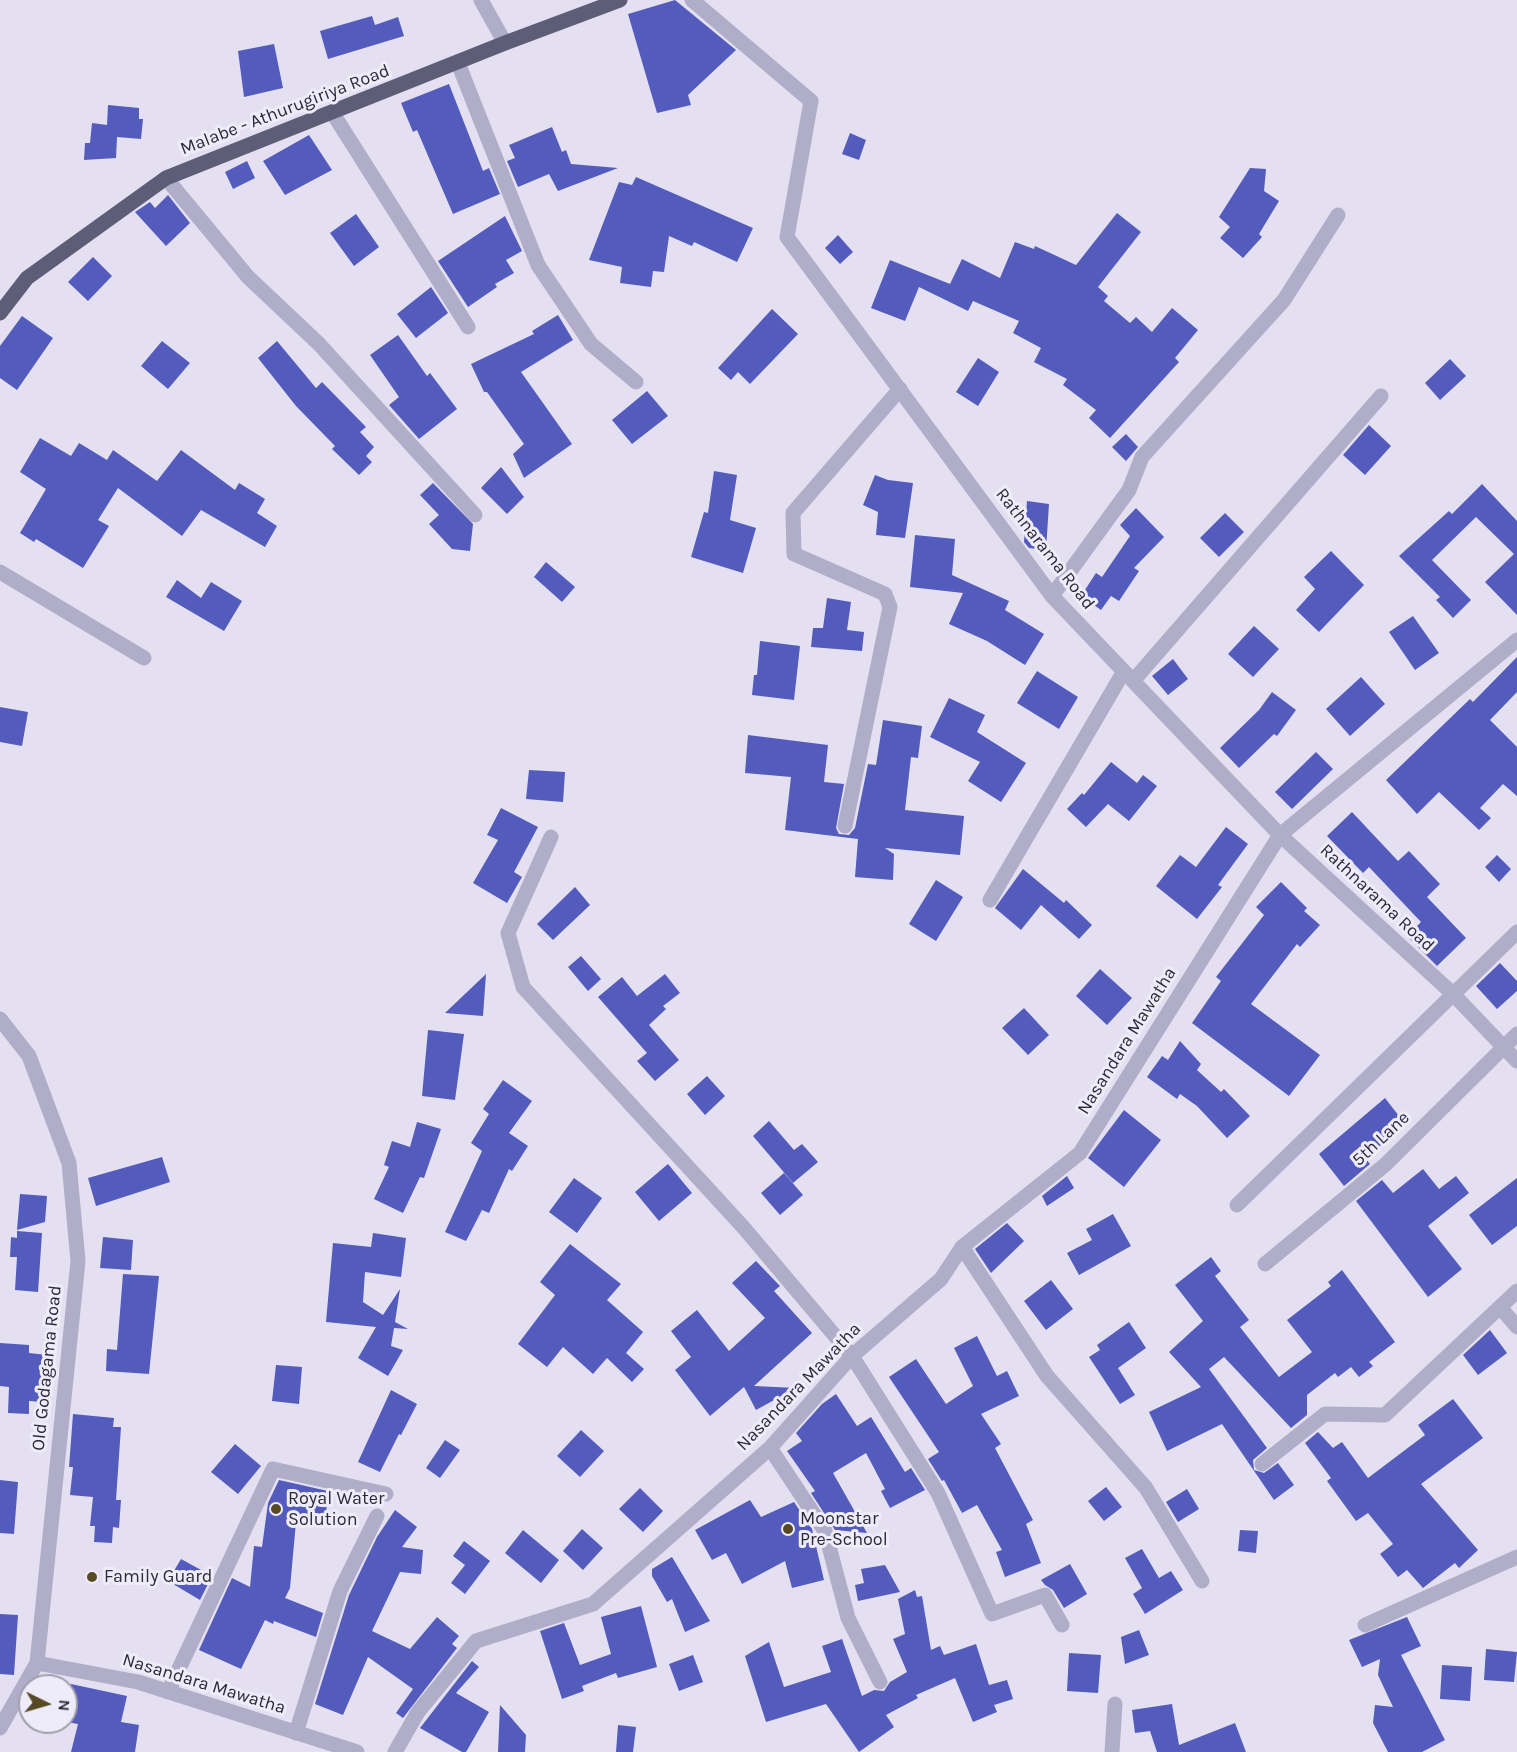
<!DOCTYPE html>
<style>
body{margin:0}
#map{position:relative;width:1517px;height:1752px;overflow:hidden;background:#e4e0f1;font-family:Karla,sans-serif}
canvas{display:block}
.north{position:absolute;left:18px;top:1674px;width:60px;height:60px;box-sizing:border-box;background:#efecf9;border:2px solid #a19fab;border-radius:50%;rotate:95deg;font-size:16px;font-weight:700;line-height:24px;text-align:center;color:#2b2b37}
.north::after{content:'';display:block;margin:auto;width:21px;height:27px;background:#564923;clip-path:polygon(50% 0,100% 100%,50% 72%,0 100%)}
</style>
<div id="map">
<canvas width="1517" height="1752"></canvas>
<div class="north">N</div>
</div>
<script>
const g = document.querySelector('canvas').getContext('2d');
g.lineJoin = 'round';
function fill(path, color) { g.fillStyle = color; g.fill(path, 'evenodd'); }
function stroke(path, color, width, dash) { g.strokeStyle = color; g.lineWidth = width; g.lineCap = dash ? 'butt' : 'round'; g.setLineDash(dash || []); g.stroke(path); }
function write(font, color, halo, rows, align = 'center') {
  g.font = font + ' Karla,sans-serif'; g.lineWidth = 6; g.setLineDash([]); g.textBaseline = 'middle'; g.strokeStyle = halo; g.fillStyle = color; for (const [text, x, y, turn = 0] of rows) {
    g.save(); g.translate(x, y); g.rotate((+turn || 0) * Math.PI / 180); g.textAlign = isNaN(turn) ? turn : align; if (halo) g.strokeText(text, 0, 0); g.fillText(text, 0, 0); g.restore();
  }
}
fill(new Path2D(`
 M675 0 736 50 688 95 691 105 657 113 628 14Z
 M372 16 375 25 398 17 404 36 328 59 320 31Z
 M274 44 283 88 244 97 238 51Z
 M449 84 483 171 489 168 500 194 453 214 417 130 413 132 401 103Z
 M108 105 139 108V119H143L141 139 117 137 116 158 84 160 85 143H90L92 123 107 125Z
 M552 127 562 152 566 150 571 164 618 168 558 191 549 174 518 187 507 161 515 158 509 145Z
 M850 133 866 140 859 160 842 154Z
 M309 135 332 170 285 195 263 161Z
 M247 161 255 178 233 189 225 172Z
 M1250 168 1266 169 1264 191 1279 201 1259 234 1262 237 1243 258 1220 238 1230 227 1219 217Z
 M636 177 753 228 737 262 694 242 692 246 669 236 664 272 653 271 651 287 620 283 622 267 589 260 619 182 632 185Z
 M168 195 190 223 166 246 135 212 150 202 155 208Z
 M1117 213 1141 232 1098 287 1108 296 1104 301 1130 323 1136 317 1152 332 1172 308 1198 330 1175 358 1179 362 1110 438 1089 418 1096 410 1063 385 1067 379 1034 362 1041 348 1013 333 1019 321 973 301 968 311 919 287 905 321 871 308 890 260 950 284 962 259 1000 278 1015 242 1034 249 1035 246 1076 265Z
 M356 214 379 247 354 266 330 233Z
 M505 216 522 251 506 260 514 273 495 284 497 287 468 307 438 261Z
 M838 235 853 252 840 264 825 248Z
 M93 257 112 276 88 301 68 282Z
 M431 287 448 313 416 338 397 314Z
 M772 309 798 334 750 384 738 372 731 380 718 368Z
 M558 315 573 340 521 372 572 444 524 478 513 454 524 444 487 392H484L471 364 534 334 532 331Z
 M22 316 53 338 17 390 0 378V346Z
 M398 335 427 376 430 373 457 409 419 439 389 405 399 397 370 355Z
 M162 341 190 363 168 389 141 366Z
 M277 341 316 388 322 382 366 427 360 432 374 447 366 456 372 462 359 475 332 449 335 446 296 406 258 358Z
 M978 358 999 372 978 406 956 392Z
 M1450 359 1466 376 1440 400 1425 383Z
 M647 391 668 416 632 444 612 420Z
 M1369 425 1391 446 1365 475 1343 455Z
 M1126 434 1138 447 1126 461 1112 447Z
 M40 438 71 456 79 443 107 460 113 450 157 481 181 450 235 490 239 483 265 499 257 513 277 526 265 547 201 510 182 536 118 488 98 520 109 526 83 568 36 539 34 542 20 533 46 489 20 472Z
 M501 467 524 497 507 514 481 488Z
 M714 471 737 475 730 520 756 528 743 573 691 557 704 512 708 513Z
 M875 475 888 480 913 483 905 538 876 535 878 512 863 505Z
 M433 483 473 524 470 551 452 549 429 524 439 515 420 495Z
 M1482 484 1517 521V615L1485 582 1514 554 1476 517 1432 560 1471 600 1453 618 1436 600 1440 597 1399 556 1449 511 1452 514Z
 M1027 501 1049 504 1046 550 1029 548 1024 542Z
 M1136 508 1164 537 1134 568 1139 571 1119 601 1111 596 1101 610 1081 596 1096 573 1102 577 1130 536 1120 525Z
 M1225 513 1244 532 1219 557 1200 538Z
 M915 535 955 539 952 575 1009 601 1005 610 1044 634 1025 665 987 641 949 624 963 593 910 587Z
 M1331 551 1364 585 1319 632 1296 610 1315 589 1304 577Z
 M546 562 575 587 562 602 534 577Z
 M177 580 201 598 211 582 242 601 224 631 166 597Z
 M827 598 851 602 847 630 864 632 862 651 811 647 813 628H823Z
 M1413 616 1439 653 1415 670 1389 632Z
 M1254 626 1279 649 1253 677 1228 654Z
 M760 641 800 646 794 700 752 695 754 675H757Z
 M1517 657V692L1490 720 1517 747V796L1503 784 1480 808 1491 818 1479 830 1439 792 1417 814 1386 780 1470 699 1473 702Z
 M1173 659 1188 679 1168 695 1152 676Z
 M1037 671 1078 697 1059 729 1017 703Z
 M1361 677 1385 704 1350 736 1326 709Z
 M1272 692 1296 710 1277 736 1274 734 1239 768 1220 748 1259 710Z
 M949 698 985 715 977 732 1026 763 1001 802 968 781 980 762 930 737Z
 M0 707 28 712 22 746 0 742Z
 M883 720 922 726 918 758 911 757 905 810 964 816 960 855 885 848 894 854 893 880 855 877 858 839 785 830 791 777 745 773 748 735 828 745 824 782 844 784 836 828 839 834 849 835 855 828 868 764 876 765Z
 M1316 752 1333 769 1292 809 1275 792Z
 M1111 762 1137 783 1143 775 1157 786 1129 821 1108 804 1086 827 1067 809 1082 793 1084 795Z
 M529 770 565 772 563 802 526 799Z
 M501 808 538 827 514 872 522 877 507 903 473 883 498 840 487 835Z
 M1352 812 1398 861 1409 851 1440 884 1427 897 1466 938 1437 966 1407 936 1421 922 1369 867 1363 873 1327 836Z
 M1226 827 1248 844 1218 885 1222 887 1197 919 1156 886 1180 855 1196 867Z
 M1497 855 1511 869 1499 882 1485 867Z
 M1023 869 1064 903 1066 900 1092 925 1079 939 1041 905 1021 930 995 908Z
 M936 880 963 897 936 941 909 924Z
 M1281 882 1307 908 1304 911 1320 925 1300 947 1297 944 1251 1004 1320 1055 1289 1096 1192 1023 1221 981 1216 977 1264 915 1256 907Z
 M575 887 590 905 553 940 537 924Z
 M581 956 601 979 588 991 568 967Z
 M1500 963 1517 981V991L1497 1009 1476 986Z
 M1100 969 1132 998 1107 1025 1076 996Z
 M486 974 483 1016 445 1013Z
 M665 974 680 993 663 1006 666 1009 649 1025 679 1060 655 1081 637 1061 647 1053 598 997 622 977 637 996Z
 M1024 1008 1049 1035 1028 1055 1002 1028Z
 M428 1030 464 1034 455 1100 422 1096Z
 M1180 1041 1201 1064 1197 1070 1221 1092 1224 1089 1250 1116 1227 1138 1197 1106 1180 1094 1177 1099 1147 1077 1162 1056 1168 1060Z
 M707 1076 725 1096 705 1115 687 1094Z
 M503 1080 532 1101 509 1133 528 1146 512 1171 509 1169 489 1213 482 1210 466 1241 445 1232 482 1151 471 1143 489 1114 483 1109Z
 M1385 1098 1406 1125 1365 1158 1370 1164 1344 1186 1319 1154Z
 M1124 1110 1161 1140 1124 1187 1088 1158Z
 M769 1121 794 1150 802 1144 818 1162 793 1183 753 1136Z
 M417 1122 441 1129 424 1178 420 1177 403 1213 374 1199 389 1167 384 1165 392 1141 410 1147Z
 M162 1157 170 1182 96 1206 88 1178Z
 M668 1164 692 1193 659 1221 635 1192Z
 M1423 1169 1439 1189 1456 1176 1469 1193 1428 1226 1462 1269 1428 1297 1356 1201 1382 1180 1393 1193Z
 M784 1173 803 1195 780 1215 761 1193Z
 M1067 1176 1074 1188 1047 1206 1042 1196Z
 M574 1178 602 1198 577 1233 549 1212Z
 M1517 1178V1226L1492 1245 1469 1215Z
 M20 1194 47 1196 45 1222 17 1230Z
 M1113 1214 1131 1246 1079 1275 1067 1253 1092 1240 1086 1229Z
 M1007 1223 1024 1241 991 1273 975 1249Z
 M17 1231 42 1233 38 1292 15 1290 17 1257H10L11 1237 17 1238Z
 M373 1233 406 1238 401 1277 365 1272 363 1302 383 1315 400 1289 395 1322 408 1329 394 1328 391 1346 403 1350 388 1376 358 1358 376 1327 326 1322 333 1243 371 1247Z
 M103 1237 133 1240 131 1270 100 1268Z
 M570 1244 621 1284 607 1300 643 1332 626 1353 644 1369 632 1382 607 1358 593 1374 563 1347 547 1367 518 1344 555 1295 540 1282Z
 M1211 1257 1221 1271 1215 1276 1249 1320 1240 1327 1279 1377 1312 1352 1287 1320 1331 1286 1328 1282 1342 1270 1395 1342 1369 1362 1373 1366 1359 1377 1351 1367 1338 1377 1335 1373 1307 1395V1415L1291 1428 1224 1357 1209 1369 1267 1448 1253 1460 1254 1470 1264 1473 1278 1463 1294 1485 1274 1500 1222 1424 1167 1451 1149 1412 1201 1387 1169 1352 1203 1321 1175 1285Z
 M756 1261 780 1286 774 1291 812 1333 754 1386 796 1388 756 1410 744 1387 710 1416 675 1370 691 1357 671 1331 697 1310 729 1351 765 1318 732 1283Z
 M123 1274 159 1276 149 1374 106 1371 107 1349 117 1350Z
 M1051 1280 1073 1309 1046 1330 1024 1301Z
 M1129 1322 1146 1348 1118 1368 1135 1395 1120 1404 1089 1357 1100 1350 1097 1345Z
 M1490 1330 1507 1353 1478 1375 1463 1355Z
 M977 1336 997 1376 1007 1371 1019 1396 981 1414 1001 1444 995 1448 1033 1520 1026 1524 1041 1563 1005 1577 996 1552 1002 1550 977 1505 962 1513 944 1480 942 1481 928 1459 939 1452 889 1377 916 1359 946 1404 973 1386 954 1348Z
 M0 1343 29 1345V1353L47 1355 43 1402 29 1401V1414L8 1413 9 1387 0 1386Z
 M276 1365 302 1367 299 1404 272 1401Z
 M391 1390 417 1404 401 1435 399 1434 380 1472 358 1462Z
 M836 1394 857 1426 871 1417 905 1472 911 1468 925 1490 890 1508 881 1491 885 1489 866 1453 833 1473 867 1533 835 1530 811 1493 815 1491 787 1451 802 1441 796 1433 822 1404Z
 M1453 1399 1483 1438 1421 1484 1478 1550 1459 1568 1455 1563 1423 1588 1407 1570 1398 1577 1380 1554 1393 1544 1368 1513 1356 1521 1327 1481 1331 1478 1305 1443 1318 1432 1333 1448 1342 1442 1368 1478 1425 1435 1418 1425Z
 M73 1414 114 1418 113 1427H121L116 1500H121L119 1528 113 1527 112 1543 94 1542 95 1526H90L93 1497 70 1495 73 1467H69Z
 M581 1430 604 1451 580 1477 557 1456Z
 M445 1440 460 1450 440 1478 426 1468Z
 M235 1444 261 1466 238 1494 211 1472Z
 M0 1480 18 1482 14 1534 0 1533Z
 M279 1480 328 1491 325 1526 296 1522 290 1588 285 1598 323 1613 316 1637 274 1621 273 1624 265 1620 241 1669 199 1650 232 1578 250 1587 254 1546 262 1547 268 1503Z
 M1106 1487 1122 1507 1104 1521 1088 1501Z
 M640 1488 663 1511 643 1532 619 1509Z
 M1187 1489 1199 1509 1178 1522 1166 1502Z
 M750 1500 761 1517 794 1502 812 1529 824 1580 792 1588 785 1561 742 1584 726 1553 712 1560 695 1530Z
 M395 1510 417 1527 402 1547 423 1550 421 1574 400 1572 372 1631 410 1649 437 1617 459 1636 452 1644 457 1648 403 1718 396 1713 413 1689 368 1657 343 1715 315 1704 349 1595 377 1537Z
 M582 1529 603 1548 583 1570 563 1551Z
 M523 1530 559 1560 541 1583 505 1553Z
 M1240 1530 1258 1531 1256 1553 1238 1551Z
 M464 1541 490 1561 465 1594 451 1583 465 1565 453 1556Z
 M1142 1549 1159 1578 1171 1571 1183 1590 1145 1614 1133 1594 1142 1588 1125 1558Z
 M672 1557 710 1621 685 1632 672 1599 667 1602 652 1576V1569Z
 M181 1559 212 1576 200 1600 168 1581Z
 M1070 1564 1087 1594 1064 1608 1053 1590 1045 1585 1041 1580Z
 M885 1565 900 1592 858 1601 855 1585 864 1583 861 1569Z
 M915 1590 917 1597 922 1596 931 1650 940 1646 944 1655 976 1644 989 1685 1007 1680 1013 1699 994 1705 997 1712 973 1722 955 1678 916 1695 918 1698 886 1715 894 1727 859 1752 826 1704 766 1722 745 1656 769 1642 784 1687 831 1672 822 1646 842 1639 862 1696 874 1690 884 1691 890 1682 907 1672 893 1639 905 1634 898 1599Z
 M641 1606 657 1667 618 1678 616 1673 582 1686 584 1691 562 1699 540 1631 564 1623 580 1665 611 1654 601 1617Z
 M0 1614 18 1615 14 1675 0 1674Z
 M1407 1617 1421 1646 1401 1655 1445 1740 1422 1752H1388L1373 1723 1375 1705 1393 1707 1378 1675 1380 1659 1362 1667 1349 1640Z
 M1139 1630 1149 1655 1125 1664 1121 1637Z
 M1486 1649 1517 1652 1514 1682 1484 1680Z
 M1069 1653 1101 1655 1098 1693 1067 1691Z
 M693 1655 703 1682 679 1691 669 1664Z
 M472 1661 479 1667 456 1693 489 1712 466 1752H462L420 1728Z
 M1442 1665 1472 1667 1470 1701 1440 1699Z
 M71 1684 127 1696 121 1722 139 1725 135 1752H71L78 1724 66 1722Z
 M1172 1704 1179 1745 1235 1723 1246 1752H1157L1150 1731 1135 1733 1132 1710Z
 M500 1705 526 1735 525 1752H498Z
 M618 1725 636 1727 633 1752H616Z`), '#535bbc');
stroke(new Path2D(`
 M481 0 505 43
 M692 0 811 101 787 237 1052 596 1280 835 1453 994 1517 1061
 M458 63 538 265 591 344 636 382
 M332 112 468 327
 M166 178 248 277 319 344 475 515
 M0 572 144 658
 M1052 596 1129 490 1142 457 1284 300 1338 215
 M1133 681 1381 396
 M845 826 890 607 885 594 794 554 793 513 900 389
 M551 837 508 933 523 987 744 1228 852 1356 938 1493 992 1614 1045 1595 1062 1625
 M990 900 1124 671
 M0 1019 29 1056 69 1163 78 1261 37 1663 0 1728
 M1237 1205 1517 932
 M962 1247 1047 1376 1146 1488 1202 1581
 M1265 1264 1386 1164 1517 1034
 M1500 1307 1517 1327
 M770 1448 825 1531 848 1618 880 1682
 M1262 1464 1325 1414 1385 1415 1517 1291
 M1365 1625 1517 1557
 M37 1663 138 1682 357 1752
 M168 1692 273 1469 386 1494
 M296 1733 340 1591 377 1516
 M395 1752 418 1712 476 1641 593 1604 770 1448 852 1356 941 1279 962 1247 1080 1153 1280 835 1517 640
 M1112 1752 1115 1704`), '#b0adc9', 15);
stroke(new Path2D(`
 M0 313 27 278 166 178 505 43 620 0`), '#5e5d78', 15);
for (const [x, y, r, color] of [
 [276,1509,6,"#564923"],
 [788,1529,6,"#564923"],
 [92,1577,6,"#564923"]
]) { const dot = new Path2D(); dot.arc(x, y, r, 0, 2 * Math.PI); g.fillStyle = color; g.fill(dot); stroke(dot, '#efecf9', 2); }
write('18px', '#2b2b37', '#efecf9', [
 ["Malabe - Athurugiriya Road",285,110,-21],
 ["Rathnarama Road",1045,549,52],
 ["Rathnarama Road",1377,898,43],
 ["Nasandara Mawatha",1127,1041,-58],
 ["5th Lane",1381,1139,-43],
 ["Old Godagama Road",47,1368,-84],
 ["Nasandara Mawatha",799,1387,-46],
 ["Nasandara Mawatha",204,1684,17]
]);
write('18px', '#2b2b37', '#efecf9', [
 ["Royal Water",288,1499],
 ["Solution",288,1520],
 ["Moonstar",800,1519],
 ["Pre-School",800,1540],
 ["Family Guard",104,1577]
], 'left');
</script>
